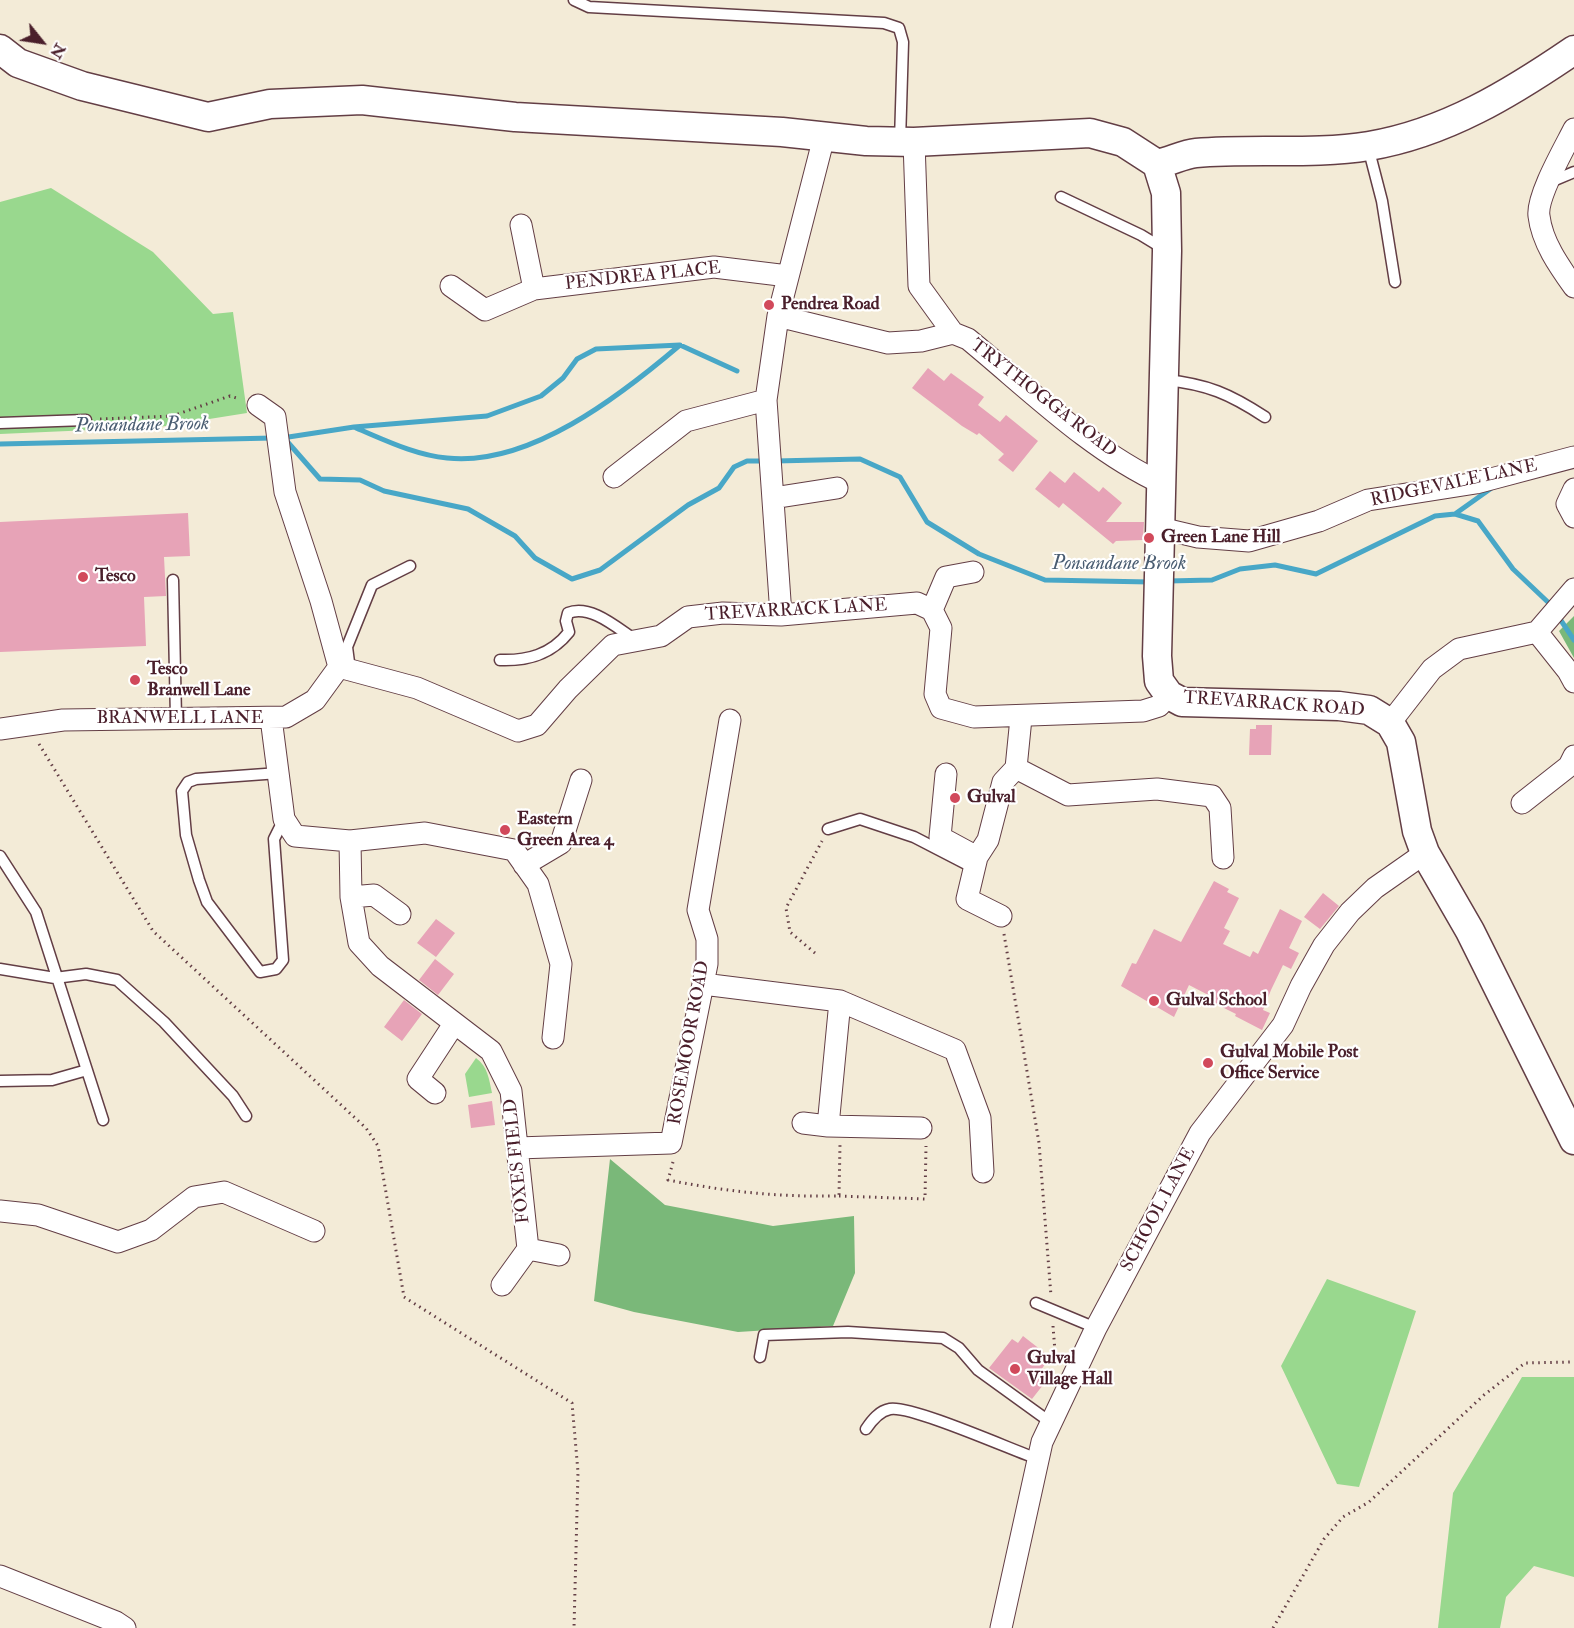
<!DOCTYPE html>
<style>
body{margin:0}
#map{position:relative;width:1574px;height:1628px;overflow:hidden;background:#f3ebd7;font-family:"IM FELL Double Pica",serif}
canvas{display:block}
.north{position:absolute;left:12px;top:12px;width:60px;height:60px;-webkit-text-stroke:4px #fff;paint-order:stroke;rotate:120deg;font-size:16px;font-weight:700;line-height:24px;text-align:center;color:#4a1f2b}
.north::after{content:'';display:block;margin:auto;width:21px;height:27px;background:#4a1f2b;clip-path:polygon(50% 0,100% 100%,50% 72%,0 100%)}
</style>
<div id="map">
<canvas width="1574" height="1628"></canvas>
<div class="north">N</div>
</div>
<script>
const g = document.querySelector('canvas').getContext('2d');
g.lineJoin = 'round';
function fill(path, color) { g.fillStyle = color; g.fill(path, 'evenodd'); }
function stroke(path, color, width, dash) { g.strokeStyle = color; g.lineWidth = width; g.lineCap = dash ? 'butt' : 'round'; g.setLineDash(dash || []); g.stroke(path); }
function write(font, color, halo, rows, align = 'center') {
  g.font = font + ' "IM FELL Double Pica",serif'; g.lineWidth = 4.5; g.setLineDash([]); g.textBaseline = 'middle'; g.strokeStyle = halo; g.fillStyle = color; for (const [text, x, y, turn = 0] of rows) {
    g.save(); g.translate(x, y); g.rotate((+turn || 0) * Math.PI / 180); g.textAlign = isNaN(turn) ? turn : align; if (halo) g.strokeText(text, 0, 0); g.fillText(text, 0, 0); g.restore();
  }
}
fill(new Path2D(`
 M51 188 153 252 213 314 233 312 247 413 159 427 0 434V202Z
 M476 1058C488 1067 489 1079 492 1093L469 1097 465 1074Z
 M1327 1279 1416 1311 1359 1487 1337 1484 1281 1366Z
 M1522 1377H1574V1577L1534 1566 1506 1597 1500 1628H1438L1453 1493Z`), '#99d88e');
fill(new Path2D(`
 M1574 616V658L1559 631Z
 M610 1159 665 1205 773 1226 854 1216 855 1273 833 1326 738 1332 634 1312 594 1301Z`), '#7ab879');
stroke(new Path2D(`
 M356 428C385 440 415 455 447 458 529 467 620 396 680 345L737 371
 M282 438 354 427 487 416 541 396 563 378 577 359 596 349 680 345
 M285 439 320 479 360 480 384 491 468 509 515 536 535 558 572 579 600 570 688 505 719 488 734 467 747 461H764
 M0 444 273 438
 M776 461 860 459 900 477 927 522 979 554 1045 580 1150 582
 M1455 514 1493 487
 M1168 581 1212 580 1240 569 1275 565 1316 574 1435 516 1455 514 1478 521 1513 569 1552 606
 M1558 616 1574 640`), '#48a7c7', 5);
fill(new Path2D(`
 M928 368 944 381 951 373 984 397 978 405 1000 422 1006 415 1038 441 1013 472 998 460 1004 454 979 433 977 435 962 426 912 388Z
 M1050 471 1065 483 1074 472 1099 492 1103 487 1122 503 1106 522H1144L1143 540 1116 541 1113 544 1063 503 1059 508 1035 489Z
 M188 513 190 556 164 557 166 596 144 597 146 646 0 652V522Z
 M1256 725H1272L1271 755H1249L1250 729H1256Z
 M1214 881 1229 889 1227 892 1239 898 1224 928 1230 931 1223 944 1250 957 1253 951 1258 954 1280 909 1302 921 1289 948 1299 953 1291 969 1283 965 1271 990 1263 1010 1270 1013 1262 1030 1235 1016 1236 1014 1214 1003 1216 999 1189 985 1174 1017 1121 986 1132 963 1136 964 1154 929 1181 942Z
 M1323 893 1339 906 1320 929 1304 917Z
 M436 919 455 933 436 957 417 943Z
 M435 959 454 974 438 995 419 980Z
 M404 1000 422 1014 402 1041 384 1027Z
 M492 1101 495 1125 471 1128 468 1105Z
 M1023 1336 1050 1357 1041 1370 1050 1376 1032 1399 989 1368 1012 1339 1018 1343Z`), '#e7a3b7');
const lane = new Path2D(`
 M574 0 589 7 884 23 899 28 903 42 900 141
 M1368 147 1382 201 1395 282
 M1548 183 1574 172
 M1061 197 1141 235 1164 249
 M1165 380C1207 384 1230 394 1265 417
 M0 423 86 420
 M173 580 176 718
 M500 660C527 661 551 655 569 632L566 621 568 613C590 604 616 627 634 639
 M350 670 347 647 372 585 410 566
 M279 773 196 779 188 782 182 791 186 835 199 880 207 902 260 972 276 969 283 960 274 839 284 819
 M828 829 860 819 914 837 974 868
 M0 856 36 912 103 1120
 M0 969 55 978 86 974 117 980 164 1022 233 1096 246 1116
 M0 1081 52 1080 87 1070
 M1036 1303 1096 1328
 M760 1357 764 1335 848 1332 943 1338 959 1348 978 1370 1050 1422
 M866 1429C872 1420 879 1411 890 1409 911 1405 1012 1450 1038 1459`);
const street = new Path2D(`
 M1574 129C1565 147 1536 197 1539 216 1542 242 1559 266 1574 287
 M914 142 919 286 953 333
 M451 286 485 310 534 289 521 225
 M534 289 714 267 788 276
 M778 316 888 343 921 341 953 333 968 339C1030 390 1091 451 1163 484
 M258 405 275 417 285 492 321 601 339 667
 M614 477 686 421 766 400
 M1574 489 1567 504 1574 517
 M773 498 837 488
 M1160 528 1198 537 1249 541 1319 521 1368 500 1476 483 1574 457
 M932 610 946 577 973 572
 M781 615 766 400 778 316 824 137
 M1537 632 1568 671 1574 682
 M339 667 417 688 518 731 537 725 568 689 613 645 661 636 688 617 723 613 781 615 917 603 932 610 941 628 935 694 941 708 974 717 1143 711 1159 706 1169 695
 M271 718 284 819 295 836 350 841 425 833 514 850 538 884 561 964 553 1038
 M1390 723 1432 669 1459 649 1537 632 1574 589
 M0 729 63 720 286 717 315 700 339 667
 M1016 768 1068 795 1157 789 1212 796 1220 808 1223 858
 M946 774 940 837 977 857
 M1522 803 1569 766 1574 756
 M350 841 351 897 359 943 380 966 491 1051 511 1091 528 1249 502 1285
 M524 865 561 843 581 780
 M351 897 374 895 400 914
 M1001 916 967 899 977 857 988 840 1003 782 1016 768 1021 718
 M703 984 840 1001 955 1050 980 1118 983 1172
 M840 1001 828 1126 921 1128
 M435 1093 418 1079 454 1024
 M803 1123 828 1126
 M517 1148 671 1143 707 964V939L698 910 730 720
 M0 1211 38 1215 118 1242 151 1230 194 1197 224 1192 314 1231
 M528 1249 559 1255
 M0 1576 116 1622 125 1628
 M1001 1628 1042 1442 1096 1328 1200 1133 1283 1025 1301 986 1324 945 1350 912 1375 888 1425 853`);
const secondary = new Path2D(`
 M0 49 18 63 82 86 208 117 270 104 362 100 515 117 782 132 866 141 914 142 1090 133 1123 142 1157 164C1170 162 1183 154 1196 153 1253 148 1313 155 1369 146 1446 133 1511 93 1574 50
 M1157 164 1166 193 1167 251 1157 656 1159 681 1169 695 1182 702 1339 706 1369 710 1390 723 1401 742 1417 831 1425 853 1470 931 1574 1140`);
stroke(lane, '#633e45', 13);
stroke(street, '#633e45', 23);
stroke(secondary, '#633e45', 31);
stroke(new Path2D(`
 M100 419 172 416 230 396 240 399
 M39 744 153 931 366 1128 378 1146 404 1297 572 1403 578 1472 574 1628
 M1004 934 1039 1143 1051 1296
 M815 953 790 932 786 908 822 841
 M673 1162 668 1180C729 1192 777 1197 839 1196L840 1144
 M839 1196 925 1199 926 1146
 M1053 1326 1056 1364
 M1273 1628 1324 1539 1343 1517 1369 1502 1484 1395 1525 1363 1574 1362`), '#633e45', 3, [1.5, 4.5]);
stroke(lane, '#fff', 10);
stroke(street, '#fff', 21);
stroke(secondary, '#fff', 28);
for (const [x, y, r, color] of [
 [769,305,6,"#d1495b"],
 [1149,538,6,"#d1495b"],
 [83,577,6,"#d1495b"],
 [135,680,6,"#d1495b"],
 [955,798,6,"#d1495b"],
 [505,830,6,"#d1495b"],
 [1154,1001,6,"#d1495b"],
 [1208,1063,6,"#d1495b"],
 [1015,1369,6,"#d1495b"]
]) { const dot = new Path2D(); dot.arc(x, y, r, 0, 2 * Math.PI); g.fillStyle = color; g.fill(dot); stroke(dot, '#fff', 2); }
write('18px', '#4a1f2b', '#fff', [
 ["PENDREA PLACE",643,277,-6],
 ["TRYTHOGGA ROAD",1043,399,38],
 ["RIDGEVALE LANE",1454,484,-12],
 ["TREVARRACK LANE",796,611,-3],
 ["TREVARRACK ROAD",1274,705,4],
 ["BRANWELL LANE",180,719],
 ["ROSEMOOR ROAD",690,1043,-80],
 ["FOXES FIELD",518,1161,-96],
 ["SCHOOL LANE",1159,1210,-62]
]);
write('bold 18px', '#4a1f2b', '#fff', [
 ["Pendrea Road",781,305],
 ["Green Lane Hill",1161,538],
 ["Tesco",95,577],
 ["Tesco",147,670],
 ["Branwell Lane",147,691],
 ["Gulval",967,798],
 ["Eastern",517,820],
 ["Green Area 4",517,841],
 ["Gulval School",1166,1001],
 ["Gulval Mobile Post",1220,1053],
 ["Office Service",1220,1074],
 ["Gulval",1027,1359],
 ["Village Hall",1027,1380]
], 'left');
write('italic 20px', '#495c71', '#fff', [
 ["Ponsandane Brook",142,426,-1],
 ["Ponsandane Brook",1119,565]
]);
</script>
